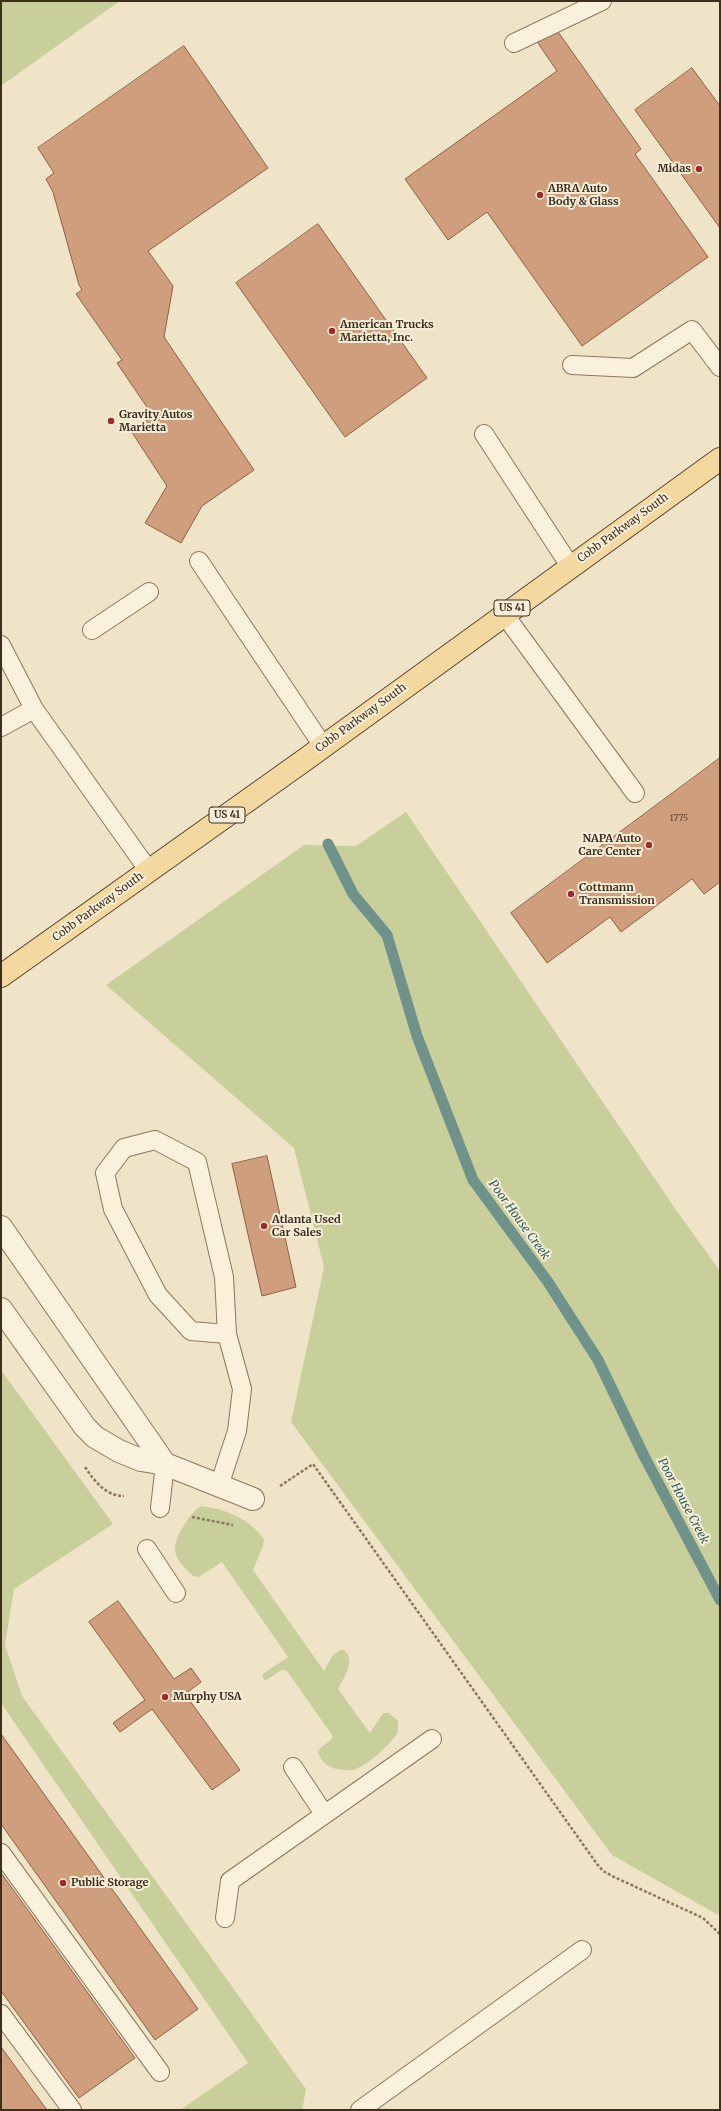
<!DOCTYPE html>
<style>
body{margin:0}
#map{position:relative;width:721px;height:2111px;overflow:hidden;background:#f0e4c8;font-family:Merriweather,serif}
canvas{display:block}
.frame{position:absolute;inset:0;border:2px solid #3d2e20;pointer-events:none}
</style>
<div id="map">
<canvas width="721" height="2111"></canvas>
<div class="frame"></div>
</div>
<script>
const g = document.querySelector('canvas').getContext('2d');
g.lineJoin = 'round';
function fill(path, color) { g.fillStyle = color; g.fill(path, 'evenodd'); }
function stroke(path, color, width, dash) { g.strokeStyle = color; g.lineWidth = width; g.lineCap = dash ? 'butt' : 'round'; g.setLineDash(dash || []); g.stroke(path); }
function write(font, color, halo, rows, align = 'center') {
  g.font = font + ' Merriweather,serif'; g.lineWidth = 4; g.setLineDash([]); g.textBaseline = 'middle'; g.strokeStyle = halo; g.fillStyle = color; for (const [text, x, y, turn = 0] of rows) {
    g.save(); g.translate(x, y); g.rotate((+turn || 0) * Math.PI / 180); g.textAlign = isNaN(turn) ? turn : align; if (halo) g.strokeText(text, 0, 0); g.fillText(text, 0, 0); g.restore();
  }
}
fill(new Path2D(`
 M1 1H120L1 86Z
 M406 812 674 1207 720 1271V1916L612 1855 291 1422 324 1267 294 1148 106 985 304 845 356 846Z
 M1 1370 113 1524 14 1589 5 1645 22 1696 306 2089 302 2110H180L248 2063 1 1703Z
 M201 1506C227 1509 249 1519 264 1539L263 1546 253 1570 324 1671 332 1656 342 1649C358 1659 344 1677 338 1689L370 1733 383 1713H389L398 1721V1733C387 1747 373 1761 356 1769 353 1771 350 1770 347 1770 333 1770 323 1766 318 1752L320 1748 332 1739V1735L287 1671 282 1670 266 1680H264L262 1676 264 1673 288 1657 222 1562 199 1577 193 1576C187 1570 176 1560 175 1551 173 1539 191 1511 201 1506Z`), '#c9cf9b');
stroke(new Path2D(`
 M328 844 353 894 387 935 417 1036 473 1180 548 1282 598 1360 644 1456 720 1600`), '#6f938a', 11);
const building = new Path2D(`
 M556 29 641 149 635 154 708 257 582 346 487 212 448 240 405 179 557 71 538 43Z
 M184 46 268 168 148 251 173 286 164 337 254 470 202 506 181 543 145 523 167 486 131 431 153 416 117 363 122 360 76 294 82 290 79 285 53 192 46 179 54 173 38 148Z
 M692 68 720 106V228L635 110Z
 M318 224 427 378 345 437 236 283Z
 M720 758V882L704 894 692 879 621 932 610 917 547 963 511 913Z
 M267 1156 296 1287 262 1296 232 1164Z
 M118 1601 174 1679 191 1668 201 1682 185 1694 240 1770 212 1790 152 1709 120 1732 113 1723 145 1700 89 1622Z
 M1 1734 198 2009 155 2040 1 1824Z
 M1 1873 135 2058 79 2098 1 1991Z
 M1 2047 47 2110H1Z`);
fill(building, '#cf9f7d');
stroke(building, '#8d5f41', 1);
const service = new Path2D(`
 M514 43 602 1
 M572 365 633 368 692 330 720 367
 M484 434 570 566
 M199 561 323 746
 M504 614 635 793
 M92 630 149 592
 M1 645 34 709
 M1 727 34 709 149 871
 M219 1486 237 1431 242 1389 227 1334 224 1277 197 1162 155 1140 124 1148 105 1173 113 1209 158 1295 191 1331 227 1334
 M160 1508 165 1464
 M147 1549 176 1593
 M293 1767 324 1814
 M1 1853 160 2072
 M225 1918 230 1881 432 1739
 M1 2014 72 2110
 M360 2110 582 1950`);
const minor = new Path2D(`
 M1 1227 165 1464
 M1 1309 85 1427 95 1437 119 1451 141 1460 165 1464 253 1499`);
const primary = new Path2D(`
 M1 976 306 759 720 459`);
stroke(service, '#8d765c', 20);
stroke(minor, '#8d765c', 24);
stroke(primary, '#5b4430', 24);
stroke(new Path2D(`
 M85 1467C95 1482 106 1496 124 1496
 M280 1486 313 1464 597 1864 603 1871 612 1876 703 1918 720 1934
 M192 1517 233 1525`), '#8d765c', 2.5, [3, 2]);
stroke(service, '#faf1dc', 18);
stroke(minor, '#faf1dc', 22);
stroke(primary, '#f3d9a0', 22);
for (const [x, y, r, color] of [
 [699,169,4,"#9e2a2b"],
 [540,195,4,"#9e2a2b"],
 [332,331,4,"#9e2a2b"],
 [111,421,4,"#9e2a2b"],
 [649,845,4,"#9e2a2b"],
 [571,894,4,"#9e2a2b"],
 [264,1226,4,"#9e2a2b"],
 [165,1697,4,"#9e2a2b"],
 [63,1883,4,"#9e2a2b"]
]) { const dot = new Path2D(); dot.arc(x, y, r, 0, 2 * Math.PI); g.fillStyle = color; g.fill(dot); stroke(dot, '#f7eed8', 1.5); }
write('9px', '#624a37', null, [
 ["1775",679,818]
]);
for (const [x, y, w] of [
 [512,608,36],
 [227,815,36]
]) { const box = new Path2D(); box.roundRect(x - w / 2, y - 8, w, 16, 3); g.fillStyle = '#f7eed8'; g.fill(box); stroke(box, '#3d2e20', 1); }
write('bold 10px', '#3d2e20', null, [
 ["US 41",512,608],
 ["US 41",227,815]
]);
write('bold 11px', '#3d2e20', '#f7eed8', [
 ["Midas",691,169,"right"],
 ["ABRA Auto",548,189],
 ["Body & Glass",548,202],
 ["American Trucks",340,325],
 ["Marietta, Inc.",340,338],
 ["Gravity Autos",119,415],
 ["Marietta",119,428],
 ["NAPA Auto",641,839,"right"],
 ["Care Center",641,852,"right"],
 ["Cottmann",579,888],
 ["Transmission",579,901],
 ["Atlanta Used",272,1220],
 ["Car Sales",272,1233],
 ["Murphy USA",173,1697],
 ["Public Storage",71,1883]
], 'left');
write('11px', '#3d2e20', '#f7eed8', [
 ["Cobb Parkway South",623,528,-36],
 ["Cobb Parkway South",361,718,-36],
 ["Cobb Parkway South",98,907,-36]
]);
write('italic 12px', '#2f5d5a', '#f7eed8', [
 ["Poor House Creek",519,1220,54],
 ["Poor House Creek",683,1501,62]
]);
</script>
